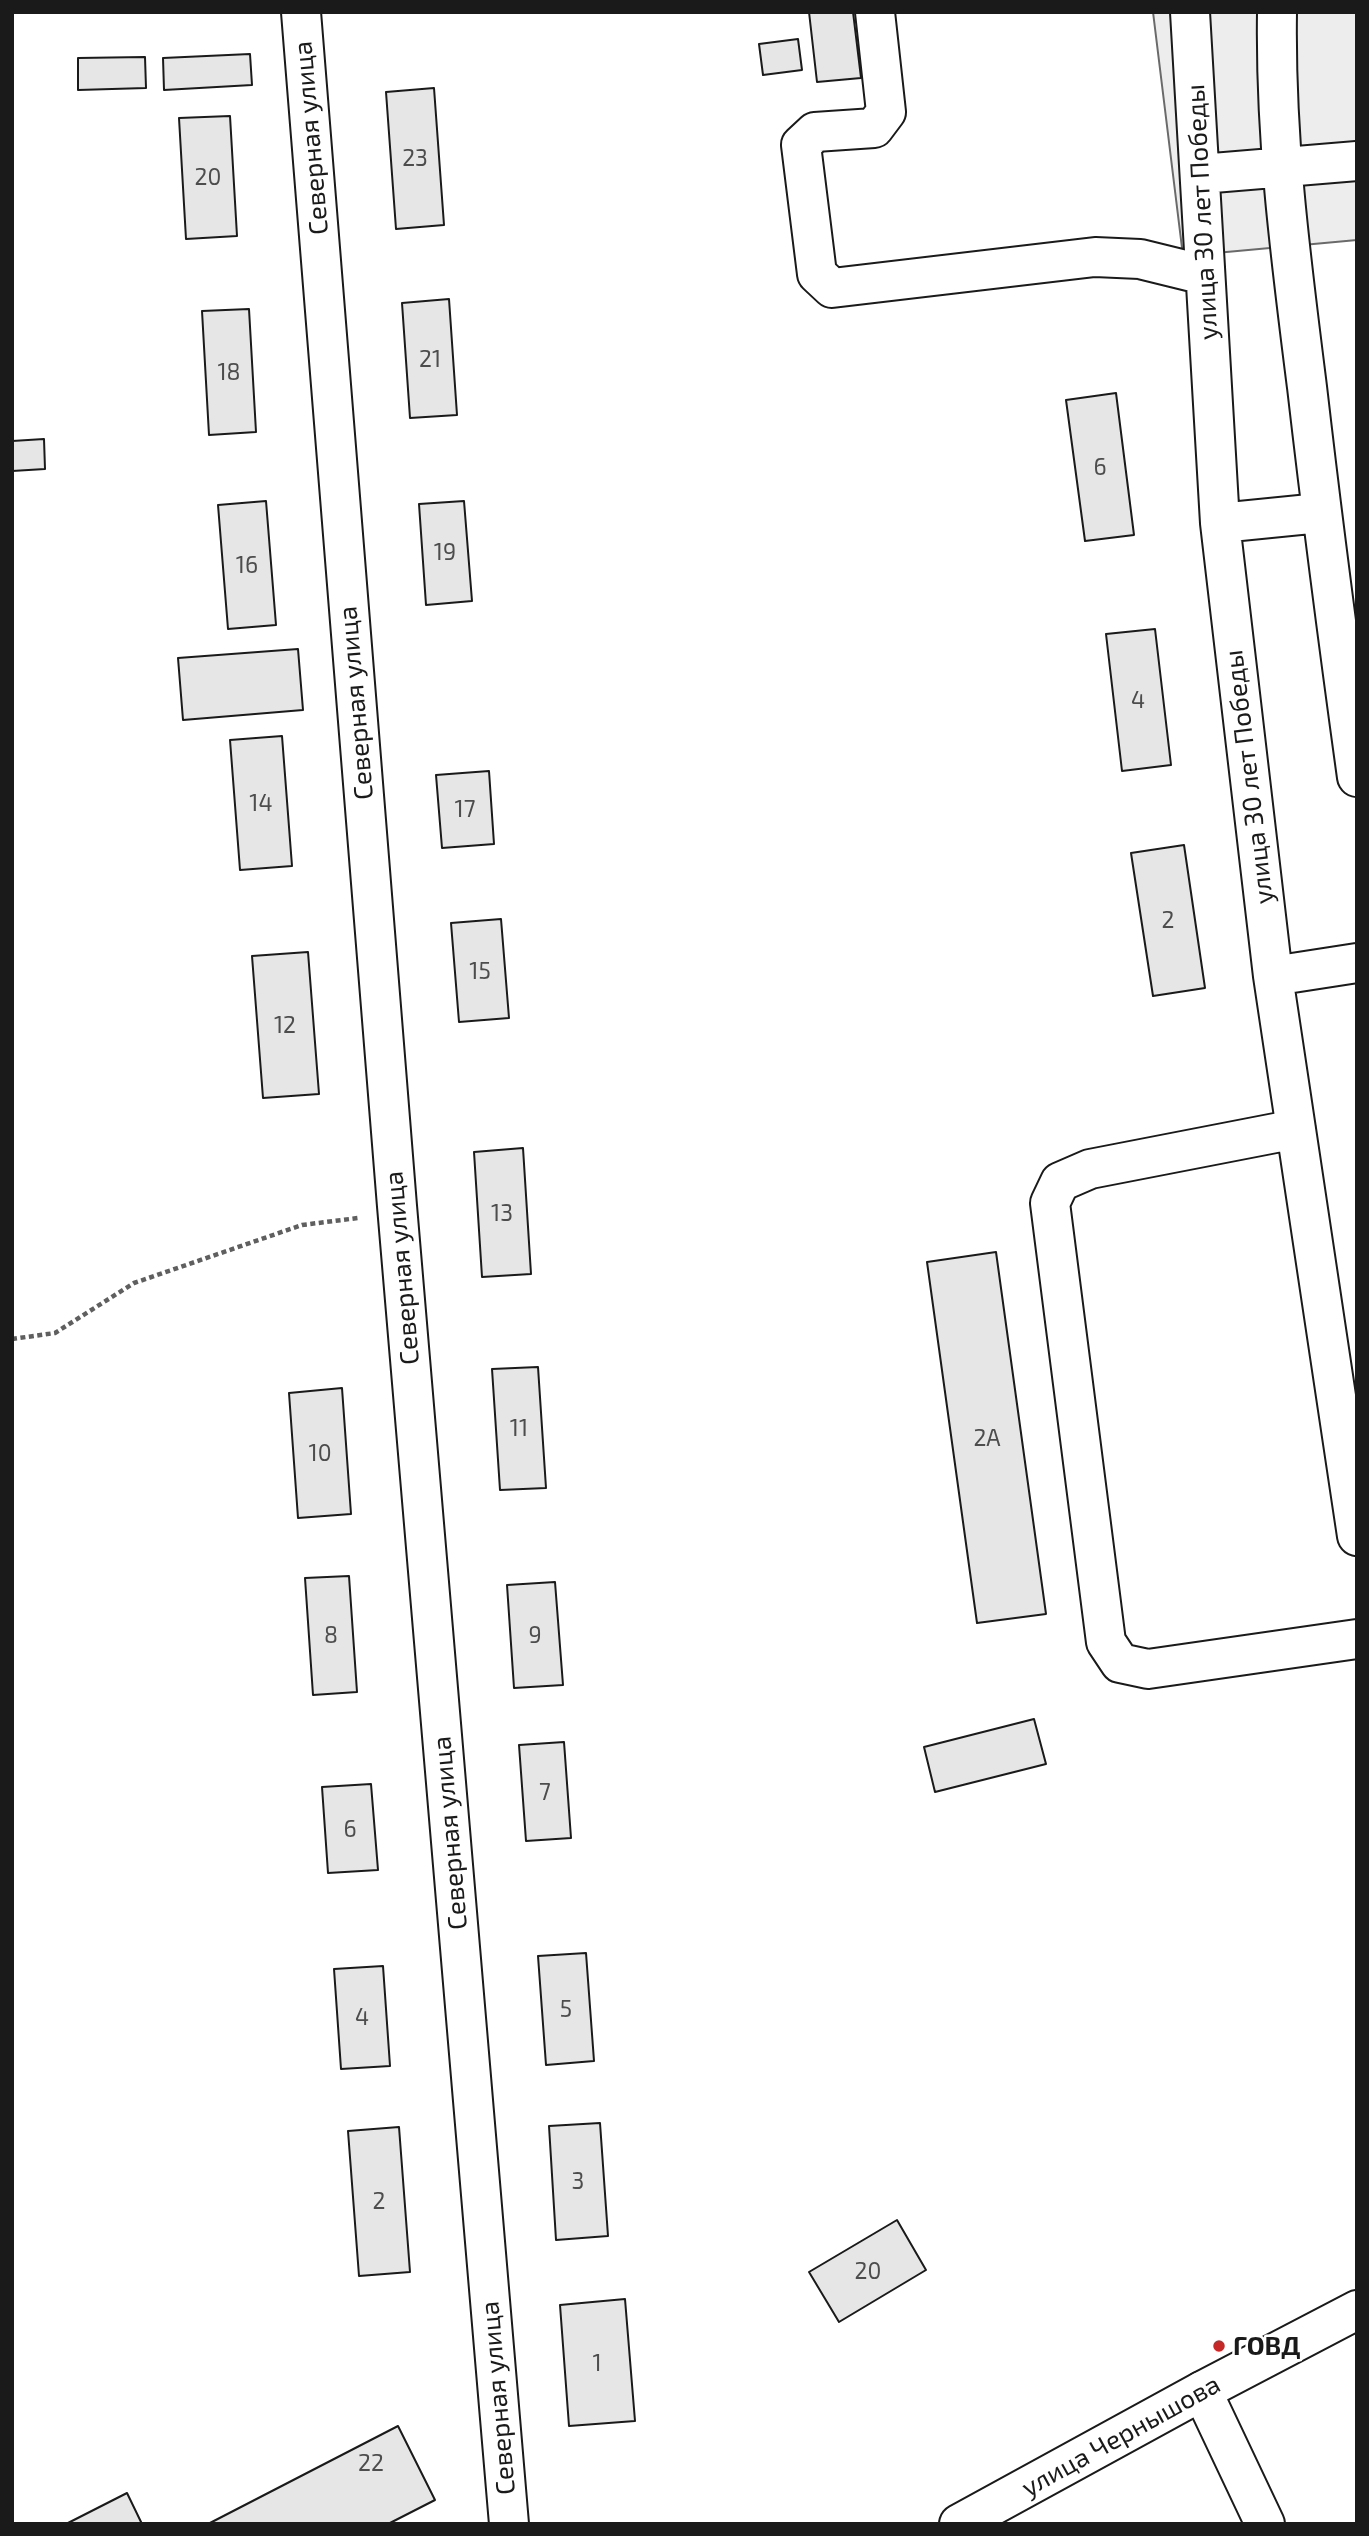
<!DOCTYPE html>
<meta charset="utf-8">
<style>
body{margin:0}
#map{position:relative;width:1369px;height:2536px;overflow:hidden;background:#fff;font-family:"Exo 2",sans-serif}
canvas{display:block}
.frame{position:absolute;inset:0;border:14px solid #1a1a1a;pointer-events:none}
</style>
<div id="map">
<canvas width="1369" height="2536"></canvas>
<div class="frame"></div>
</div>
<script>
const g = document.querySelector('canvas').getContext('2d');
g.lineJoin = 'round';
function fill(path, color) { g.fillStyle = color; g.fill(path, 'evenodd'); }
function stroke(path, color, width, dash) { g.strokeStyle = color; g.lineWidth = width; g.lineCap = dash ? 'butt' : 'round'; g.setLineDash(dash || []); g.stroke(path); }
function write(font, color, halo, rows, align = 'center') {
  g.font = font + ' "Exo 2",sans-serif'; g.lineWidth = 5; g.setLineDash([]); g.textBaseline = 'middle'; g.strokeStyle = halo; g.fillStyle = color; for (const [text, x, y, turn = 0] of rows) {
    g.save(); g.translate(x, y); g.rotate((+turn || 0) * Math.PI / 180); g.textAlign = isNaN(turn) ? turn : align; if (halo) g.strokeText(text, 0, 0); g.fillText(text, 0, 0); g.restore();
  }
}
const parking = new Path2D(`
 M1153 12H1357V240L1183 256Z`);
fill(parking, '#ededed');
stroke(parking, '#6a6a6a', 2);
const building = new Path2D(`
 M809 12H853L861 78 817 82Z
 M798 39 802 70 763 75 759 44Z
 M250 54 252 85 164 90 163 58Z
 M145 57 146 88 78 90V58Z
 M434 88 444 225 396 229 386 92Z
 M230 116 237 236 186 239 179 118Z
 M449 299 457 415 410 418 402 303Z
 M249 309 256 432 209 435 202 311Z
 M1116 393 1134 535 1085 541 1066 400Z
 M44 439 45 469 12 471V441Z
 M266 501 276 625 228 629 218 505Z
 M464 501 472 601 426 605 419 504Z
 M1155 629 1171 765 1122 771 1106 634Z
 M298 649 303 710 183 720 178 658Z
 M282 736 292 866 240 870 230 740Z
 M489 771 494 844 442 848 436 775Z
 M1184 845 1205 988 1153 996 1131 853Z
 M501 919 509 1018 459 1022 451 923Z
 M308 952 319 1094 263 1098 252 956Z
 M523 1148 531 1274 482 1277 474 1152Z
 M996 1252 1046 1614 977 1623 927 1262Z
 M538 1367 546 1488 500 1490 492 1369Z
 M342 1388 351 1514 298 1518 289 1393Z
 M349 1576 357 1692 313 1695 305 1578Z
 M555 1582 563 1685 514 1688 507 1585Z
 M1034 1719 1046 1764 935 1792 924 1747Z
 M564 1742 571 1838 526 1841 519 1745Z
 M371 1784 378 1870 328 1873 322 1787Z
 M586 1953 594 2061 546 2065 538 1956Z
 M383 1966 390 2066 341 2069 334 1969Z
 M600 2123 608 2236 556 2240 549 2126Z
 M399 2127 410 2272 359 2276 348 2131Z
 M897 2220 926 2270 839 2322 809 2272Z
 M625 2299 635 2421 569 2426 560 2305Z
 M398 2426 435 2500 388 2524H208Z
 M127 2493 142 2524H66Z`);
fill(building, '#e6e6e6');
stroke(building, '#1a1a1a', 2);
const minor = new Path2D(`
 M301 12 397 1206 509 2524
 M875 12 886 112 874 128 815 132 801 145 817 274 832 288 1095 257 1140 259 1205 275
 M1190 12 1220 523 1273 976 1357 1536
 M1277 12C1275 141 1291 260 1307 387 1322 517 1339 647 1357 777
 M1201 174 1357 161
 M1220 523 1320 513
 M1273 976 1357 963
 M1296 1129 1090 1169 1060 1182 1050 1203 1106 1642 1120 1663 1148 1669 1357 1639
 M1202 2391 1265 2524`);
const major = new Path2D(`
 M959 2524 1202 2391 1357 2310`);
stroke(minor, '#1a1a1a', 42);
stroke(major, '#1a1a1a', 42);
stroke(new Path2D(`
 M12 1339 55 1333 134 1283 302 1225 358 1218`), '#5f5f5f', 4.5, [5, 3.5]);
stroke(minor, '#fff', 38);
stroke(major, '#fff', 38);
for (const [x, y, r, color] of [
 [1219,2346,7,"#c62828"]
]) { const dot = new Path2D(); dot.arc(x, y, r, 0, 2 * Math.PI); g.fillStyle = color; g.fill(dot); stroke(dot, '#fff', 2.5); }
write('23px', '#4d4d4d', null, [
 ["23",415,158],
 ["20",208,177],
 ["21",430,359],
 ["18",229,372],
 ["6",1100,467],
 ["19",445,552],
 ["16",247,565],
 ["4",1138,700],
 ["14",261,803],
 ["17",465,809],
 ["2",1168,920],
 ["15",480,971],
 ["12",285,1025],
 ["13",502,1213],
 ["11",519,1428],
 ["2А",987,1438],
 ["10",320,1453],
 ["8",331,1635],
 ["9",535,1635],
 ["7",545,1792],
 ["6",350,1829],
 ["5",566,2009],
 ["4",362,2017],
 ["3",578,2181],
 ["2",379,2201],
 ["20",868,2271],
 ["1",597,2363],
 ["22",371,2463]
]);
write('26px', '#1a1a1a', '#fff', [
 ["Северная улица",311,138,-95],
 ["улица 30 лет Победы",1202,212,-93],
 ["Северная улица",356,703,-95],
 ["улица 30 лет Победы",1249,777,-97],
 ["Северная улица",402,1268,-95],
 ["Северная улица",450,1833,-95],
 ["Северная улица",498,2398,-95],
 ["улица Чернышова",1121,2436,-29]
]);
write('bold 26px', '#1a1a1a', '#fff', [
 ["ГОВД",1233,2346]
], 'left');
</script>
